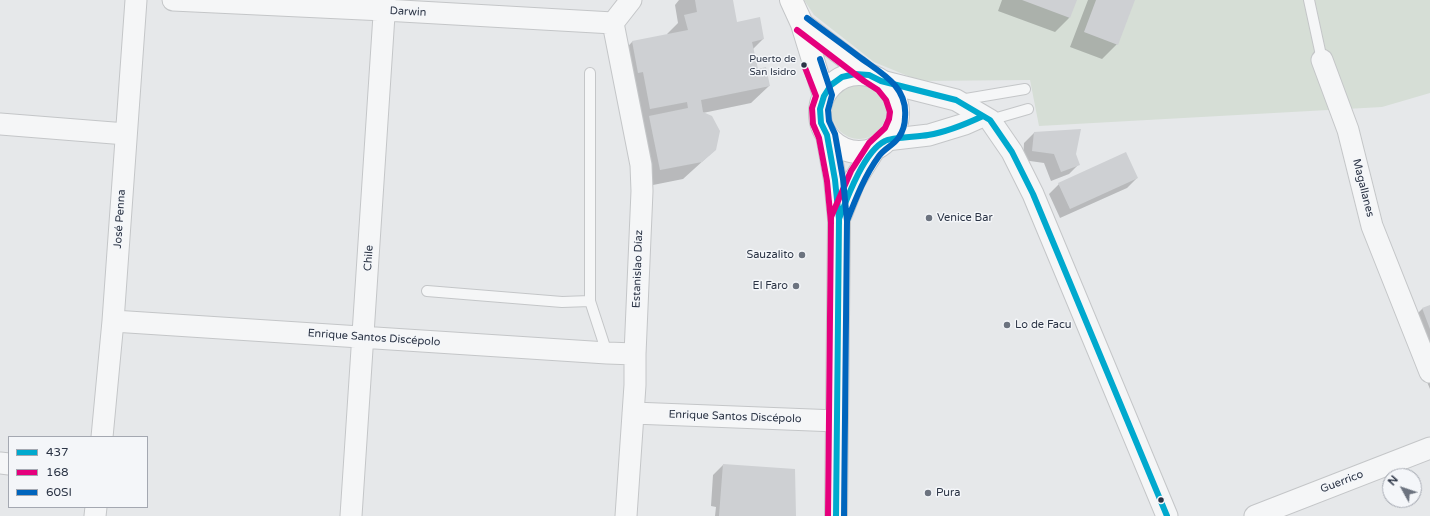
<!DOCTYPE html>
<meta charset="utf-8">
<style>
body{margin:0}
#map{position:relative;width:1430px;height:516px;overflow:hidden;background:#e6e8ea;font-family:"Varela Round",sans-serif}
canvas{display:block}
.legend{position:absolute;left:8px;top:436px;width:140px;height:72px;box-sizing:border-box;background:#f4f6f9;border:1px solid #a4a8b1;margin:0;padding:5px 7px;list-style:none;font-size:12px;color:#2b3445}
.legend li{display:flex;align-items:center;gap:8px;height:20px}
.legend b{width:20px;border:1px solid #a4a8b1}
.north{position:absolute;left:1382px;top:468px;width:40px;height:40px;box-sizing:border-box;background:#f4f6f9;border:1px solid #a4a8b1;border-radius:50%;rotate:310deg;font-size:11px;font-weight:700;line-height:16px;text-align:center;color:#2b3445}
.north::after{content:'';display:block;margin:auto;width:14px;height:18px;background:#6c737f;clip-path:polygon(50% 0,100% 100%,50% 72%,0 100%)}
</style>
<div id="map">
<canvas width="1430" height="516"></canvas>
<ul class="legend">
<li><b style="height:5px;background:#00a9ce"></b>437</li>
<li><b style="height:5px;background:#e5007d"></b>168</li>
<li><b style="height:5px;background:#0065bd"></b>60SI</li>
</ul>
<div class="north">N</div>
</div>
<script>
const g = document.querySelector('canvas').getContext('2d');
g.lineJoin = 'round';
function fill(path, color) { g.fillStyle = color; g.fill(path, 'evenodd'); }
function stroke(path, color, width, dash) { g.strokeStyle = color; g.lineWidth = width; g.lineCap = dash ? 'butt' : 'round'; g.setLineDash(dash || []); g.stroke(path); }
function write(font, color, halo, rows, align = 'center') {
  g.font = font + ' "Varela Round",sans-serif'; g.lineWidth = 3; g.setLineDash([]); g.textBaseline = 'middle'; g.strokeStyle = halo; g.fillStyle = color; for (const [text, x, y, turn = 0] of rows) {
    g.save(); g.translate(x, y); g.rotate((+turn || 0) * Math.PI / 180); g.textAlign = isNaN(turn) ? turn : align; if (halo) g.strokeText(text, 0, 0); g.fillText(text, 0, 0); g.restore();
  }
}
fill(new Path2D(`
 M804 0H1430V93L1382 107 1039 126 1030 80 920 81 874 62 814 15Z
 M832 112a27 27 0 1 1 54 0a27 27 0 1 1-54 0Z`), '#d6ded6');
fill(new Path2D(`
 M679 0H732L736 23 763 39 753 49 757 70 769 86 751 103 703 113 715 150 683 179 643 187 615 60 632 42 668 35 667 34 678 23 675 5Z
 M1002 0H1076L1069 18 1055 32 998 11Z
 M1088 0H1133L1117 44 1102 59 1070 47Z
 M1034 133 1075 154 1079 164 1069 174 1051 181 1044 163 1023 160 1024 143Z
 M1137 178 1127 188 1060 218 1049 194 1059 184Z
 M1430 306V389L1416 356 1412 319 1422 309Z
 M723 465 795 516H715L716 507 711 506 713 475Z`), '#0003');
fill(new Path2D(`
 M695 0H733L737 22 760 17 764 39 752 42 758 69 766 67 770 86 701 100 703 112 712 116 720 131 716 150 702 162 660 170 649 116 688 108 687 102 650 109 643 72 638 73 632 41 688 30 684 15 697 12Z
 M1022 0H1077L1070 18Z
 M1096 0H1135L1118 45 1084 32Z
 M1081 129 1076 154 1080 165 1061 172 1054 154 1032 151 1034 132Z
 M1126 152 1138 178 1070 209 1058 183Z
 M1430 305V329L1422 308Z
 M723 464 795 469 796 516H719Z`), '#ced0d3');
const lane = new Path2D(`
 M1309 0 1322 60
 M590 73V301
 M960 100 1025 89
 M990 120 1028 109
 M427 291 562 302 590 301 607 353`);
const street = new Path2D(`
 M173 0 384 10 613 23 631 0
 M613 23 641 165 642 191 635 354V385L626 516
 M1322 60 1348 130 1372 226 1430 372
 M881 81 956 100 990 120 1012 152 1033 194 1167 516
 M0 124 126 134
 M886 140 929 135 965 124 983 116
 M113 321 607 353 635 354
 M633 413 837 421
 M102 437 113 321 136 0
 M0 463 9 464
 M95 516 96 507
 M351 516 385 0
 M1255 516 1430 448`);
const secondary = new Path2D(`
 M791 0 802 24 824 96
 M802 24 869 75
 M820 113a39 39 0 1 1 78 0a39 39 0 1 1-78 0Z
 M827 135 835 180 839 219 836 516
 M841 214 854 181 875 148`);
stroke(lane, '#c4c6c8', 12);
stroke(street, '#c4c6c8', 23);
stroke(secondary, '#c4c6c8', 24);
stroke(lane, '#f5f6f7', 10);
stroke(street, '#f5f6f7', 21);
stroke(secondary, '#f8f8f8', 22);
stroke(new Path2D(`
 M839 224V219C847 198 864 151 885 141 892 137 918 137 928 135 947 132 966 124 983 116
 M836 516 839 219 835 180 827 135 821 123 820 109 824 96 831 85 842 77 855 74 869 75 881 81 956 100 990 120 1012 152 1033 194 1167 516`), '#00a9ce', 6);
stroke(new Path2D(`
 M797 30 864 81 878 90 886 100 890 112 889 119 885 128 869 143 851 171 831 217 828 516
 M804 65 816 96 812 108 813 124 819 138 827 181 831 223`), '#e5007d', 6);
stroke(new Path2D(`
 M807 18C824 31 841 43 858 56 879 72 908 85 905 117 905 124 903 131 899 137 894 145 885 148 879 156 865 175 856 198 847 221L844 516
 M820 59 832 95 828 110 829 121 835 134 843 179 847 221`), '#0065bd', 6);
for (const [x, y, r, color] of [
 [804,65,3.5,"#2b3445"],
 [929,218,4,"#6c737f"],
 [802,255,4,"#6c737f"],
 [796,286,4,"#6c737f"],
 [1007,325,4,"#6c737f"],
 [928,493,4,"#6c737f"],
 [1161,500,3.5,"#2b3445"]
]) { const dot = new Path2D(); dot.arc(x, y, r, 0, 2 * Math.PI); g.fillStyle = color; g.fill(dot); stroke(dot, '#f4f6f9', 1.5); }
write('10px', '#2b3445', '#f4f6f9', [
 ["Puerto de",796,59],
 ["San Isidro",796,72]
], 'right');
write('11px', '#2b3445', '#f4f6f9', [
 ["Darwin",408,12,3],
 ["Magallanes",1363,188,76],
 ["José Penna",120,219,-86],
 ["Chile",369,258,-86],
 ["Estanislao Díaz",638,269,-88],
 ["Enrique Santos Discépolo",374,338,4],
 ["Enrique Santos Discépolo",735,417,2],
 ["Guerrico",1342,482,-21]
]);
write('11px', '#2b3445', '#f4f6f9', [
 ["Venice Bar",937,218],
 ["Sauzalito",794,255,"right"],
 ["El Faro",788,286,"right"],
 ["Lo de Facu",1015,325],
 ["Pura",936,493]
], 'left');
</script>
